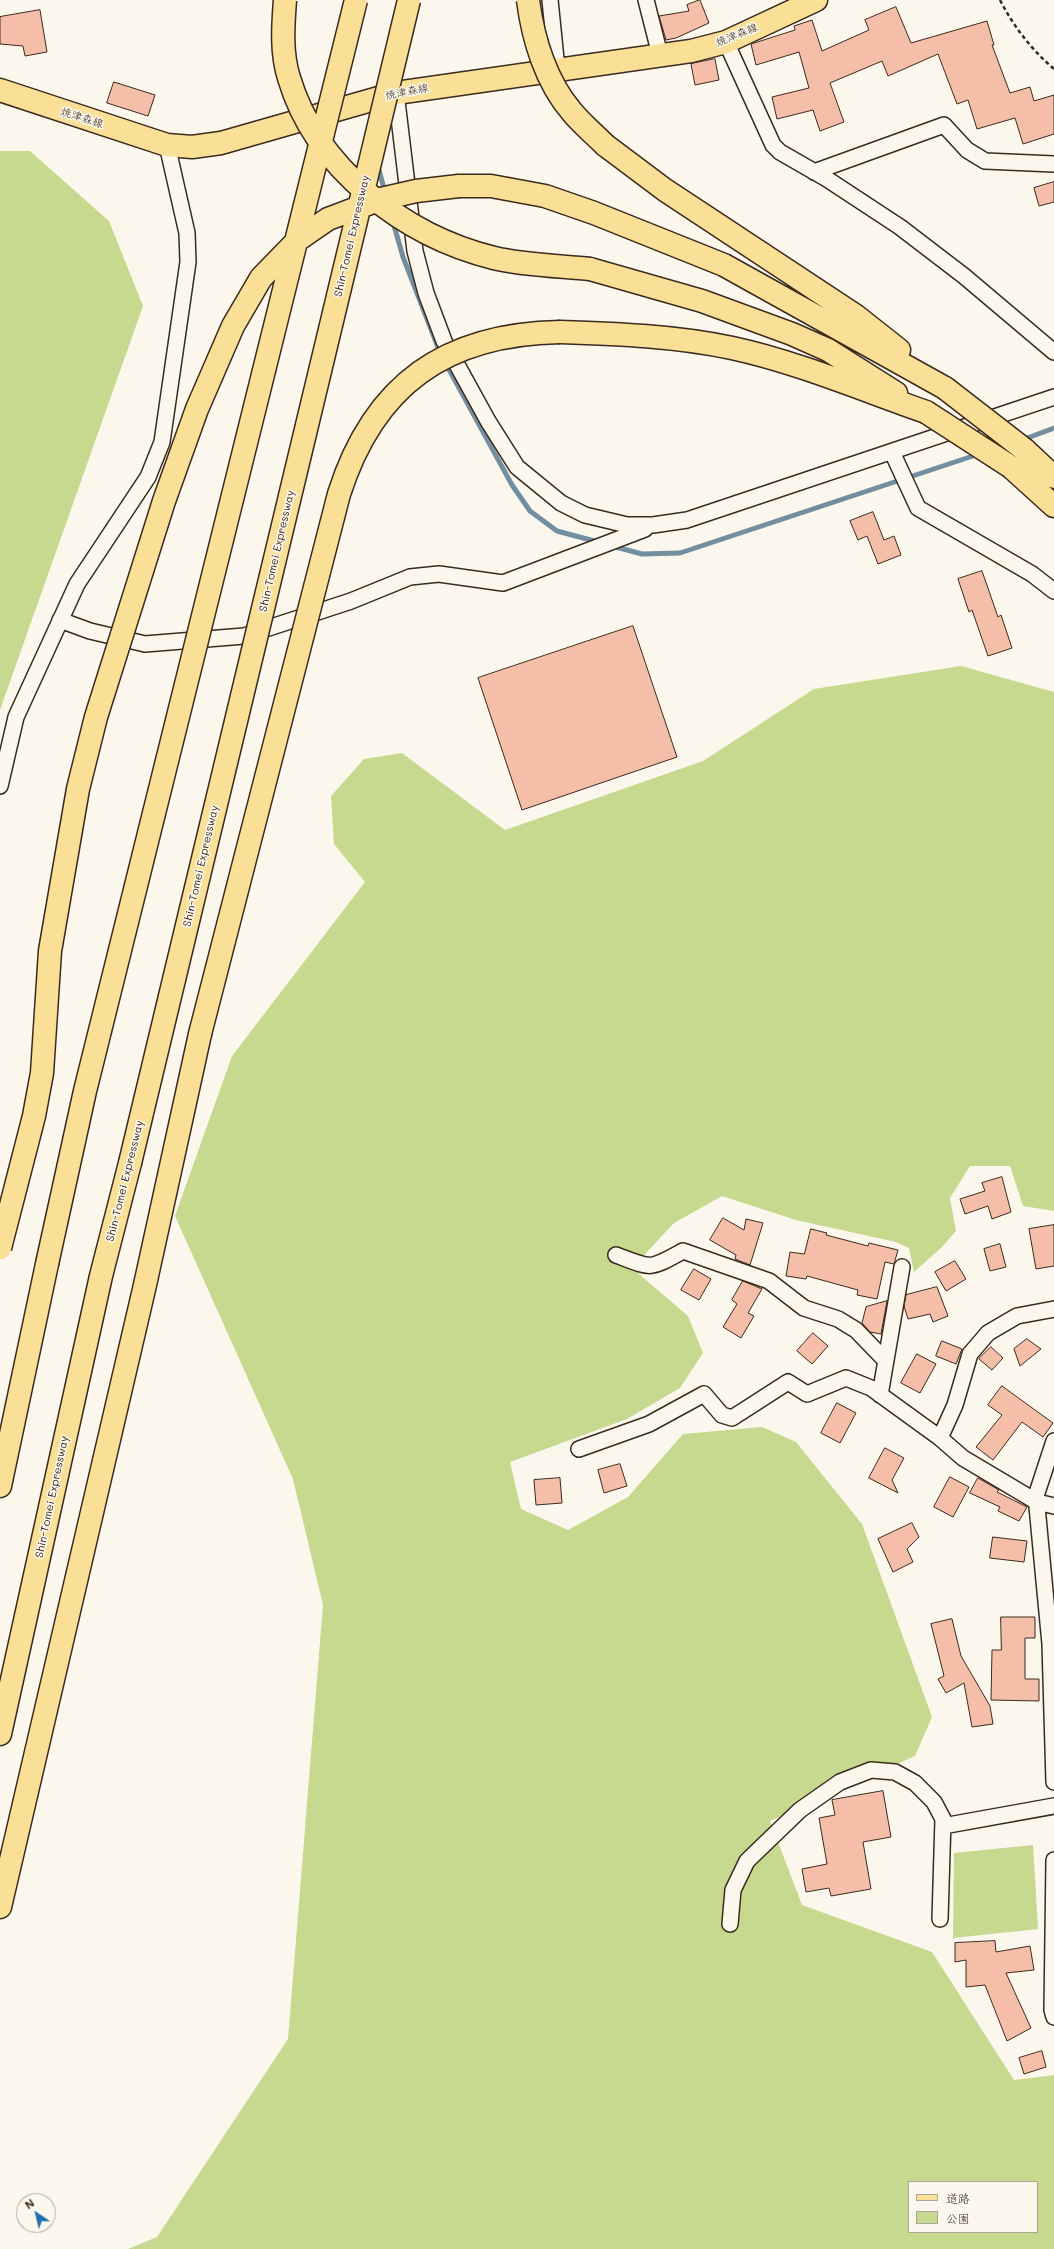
<!DOCTYPE html>
<meta charset="utf-8">
<style>
body{margin:0}
#map{position:relative;width:1054px;height:2249px;overflow:hidden;background:#fbf7ec;font-family:Mali,"Klee One",sans-serif}
canvas{display:block}
.legend{position:absolute;left:908px;top:2181px;width:130px;height:52px;box-sizing:border-box;background:#fbf7ec;border:1px solid #aea59a;margin:0;padding:5px 7px;list-style:none;font-size:12px;color:#3b2a1e}
.legend li{display:flex;align-items:center;gap:8px;height:20px}
.legend b{width:20px;border:1px solid #aea59a}
.north{position:absolute;left:16px;top:2193px;width:40px;height:40px;box-sizing:border-box;background:#fbf7ec;border:1px solid #aea59a;border-radius:50%;rotate:325deg;font-size:11px;font-weight:700;line-height:16px;text-align:center;color:#3b2a1e}
.north::after{content:'';display:block;margin:auto;width:14px;height:18px;background:#1f6fb2;clip-path:polygon(50% 0,100% 100%,50% 72%,0 100%)}
</style>
<div id="map">
<canvas width="1054" height="2249"></canvas>
<ul class="legend">
<li><b style="height:5px;background:#fadf96"></b>道路</li>
<li><b style="height:11px;background:#c7d98e"></b>公園</li>
</ul>
<div class="north">N</div>
</div>
<script>
const g = document.querySelector('canvas').getContext('2d');
g.lineJoin = 'round';
function fill(path, color) { g.fillStyle = color; g.fill(path, 'evenodd'); }
function stroke(path, color, width, dash) { g.strokeStyle = color; g.lineWidth = width; g.lineCap = dash ? 'butt' : 'round'; g.setLineDash(dash || []); g.stroke(path); }
function write(font, color, halo, rows, align = 'center') {
  g.font = font + ' Mali,"Klee One",sans-serif'; g.lineWidth = 3; g.setLineDash([]); g.textBaseline = 'middle'; g.strokeStyle = halo; g.fillStyle = color; for (const [text, x, y, turn = 0] of rows) {
    g.save(); g.translate(x, y); g.rotate((+turn || 0) * Math.PI / 180); g.textAlign = isNaN(turn) ? turn : align; if (halo) g.strokeText(text, 0, 0); g.fillText(text, 0, 0); g.restore();
  }
}
fill(new Path2D(`
 M0 151H30L109 221 143 306 0 710Z
 M961 666 1054 692V1211L1023 1206 1010 1166H970L950 1198 956 1231 942 1247 914 1272 909 1248 896 1242 796 1220 722 1196 674 1223 632 1268 688 1316 703 1353 680 1388 627 1419 510 1462 521 1509 568 1530 628 1497 683 1434 762 1427 796 1442 862 1524 932 1717 915 1756 770 1821 802 1905 932 1952 1014 2080 1054 2075V2249H128L157 2237 288 2039 323 1605 293 1479 175 1216 232 1056 365 882 334 844 331 796 364 759 402 753 505 830 703 761 814 689ZM909 2182H1037V2232H909Z
 M1033 1845 1038 1929 953 1938 954 1853Z`), '#c7d98e');
stroke(new Path2D(`
 M378 166 385 193
 M393 222 403 257 441 355
 M446 364 512 485 530 511 557 531 598 542
 M1022 440 1054 428
 M612 546 642 554 680 553 979 454`), '#728ea0', 5);
const building = new Path2D(`
 M700 0 709 23 676 38 666 40 659 16 689 11 687 5Z
 M896 7 911 43 987 21 994 45H992L1010 93 1030 87 1034 101 1054 95V134L1023 144 1015 118 977 129 968 100 957 104 938 54 888 76 882 61 830 83 844 122 820 131 813 110 777 119 772 97 809 88 799 52 756 65 751 44 795 30 794 26 812 20 822 51 869 30 865 20Z
 M40 10 47 52 25 56 23 46 0 44V17Z
 M715 59 719 80 695 85 691 64Z
 M114 82 155 95 148 116 107 103Z
 M1054 182V202L1039 206 1034 188Z
 M873 512 884 540 894 536 901 555 878 564 867 536 858 540 850 521Z
 M982 571 998 617 1001 615 1012 648 988 656 972 610 969 612 958 579Z
 M633 626 677 757 522 810 478 678Z
 M1002 1177 1011 1212 992 1219 988 1206 965 1214 960 1199 985 1191 982 1183Z
 M723 1218 744 1230 746 1219 763 1223 750 1265 735 1259 736 1255 710 1240Z
 M1054 1225V1266L1036 1269 1029 1229Z
 M811 1229 827 1233 826 1235 868 1246 869 1243 898 1250 894 1264 885 1262 877 1299 857 1295 858 1290 807 1276 806 1279 786 1276 790 1252 804 1254Z
 M1000 1244 1006 1267 990 1271 984 1249Z
 M955 1261 966 1279 946 1291 935 1272Z
 M694 1269 711 1279 699 1300 681 1290Z
 M743 1281 762 1289 748 1313 754 1316 741 1338 723 1327 737 1304 732 1300Z
 M937 1287 948 1316 933 1322 930 1314 908 1319 904 1306 906 1295Z
 M887 1301 881 1334 870 1332 862 1323 866 1307Z
 M813 1333 828 1346 812 1364 797 1351Z
 M1027 1339 1041 1349 1020 1366 1014 1349Z
 M942 1341 962 1349 956 1364 936 1356Z
 M991 1347 1003 1358 992 1370 979 1359Z
 M917 1354 936 1364 920 1393 901 1383Z
 M1002 1386 1053 1423 1043 1437 1022 1422 993 1460 976 1447 1002 1415 988 1405Z
 M837 1403 856 1413 840 1443 821 1433Z
 M885 1448 904 1458 892 1480 898 1493 869 1478Z
 M620 1464 627 1486 604 1493 598 1470Z
 M950 1477 969 1487 953 1517 934 1507Z
 M560 1478 562 1503 536 1505 534 1480Z
 M978 1478 999 1490 997 1492 1027 1507 1019 1521 998 1511 1000 1507 970 1493Z
 M912 1523 919 1537 907 1549 913 1562 893 1572 878 1539Z
 M993 1537 1027 1541 1024 1562 990 1558Z
 M1001 1617H1035V1638H1025V1679H1039V1701L991 1700 992 1650H1001Z
 M952 1619 961 1656 990 1706 993 1724 972 1727 964 1683 946 1693 938 1679 944 1676 931 1624Z
 M883 1791 891 1837 863 1842 871 1889 831 1896 829 1888 806 1892 802 1869 827 1864 819 1818 835 1815 832 1800Z
 M995 1941 996 1952 1030 1946 1034 1970 1006 1973 1031 2028 1007 2041 985 1985 966 1987V1960L955 1962V1943Z
 M1042 2051 1046 2067 1024 2074 1019 2058Z`);
fill(building, '#f5bea9');
stroke(building, '#3b2a1e', 1);
const street = new Path2D(`
 M550 0 557 69
 M646 0 660 55
 M726 42 773 145 780 152 827 179 900 227 964 276 1054 352
 M396 93 415 251 426 293 444 341 488 421 517 467 561 503 585 515 627 525H653L687 520 1054 397
 M814 172 944 125 967 150 985 161 1054 164
 M892 452 918 508 1032 574 1054 591
 M60 620 90 631 145 644 244 636 351 601 410 577 439 574 503 583 645 529
 M0 786 16 717 77 584 148 477 162 442 188 262 187 233 167 145
 M616 1255C653 1269 648 1270 683 1251L769 1281 804 1308 838 1319 856 1330 886 1361
 M880 1395 902 1267
 M940 1438 955 1405 970 1354 988 1333 1017 1316 1054 1309
 M1054 1441 1036 1496 1050 1644 1054 1782
 M579 1449 649 1424 704 1394 722 1415 732 1418 788 1382 807 1394 846 1378 871 1388 940 1438 963 1458 1037 1502 1054 1506
 M943 1826 1054 1806
 M1054 1860 1052 2010 1054 2017
 M730 1924 733 1890 747 1861 800 1810 840 1782 871 1770 895 1772 915 1783 934 1802 943 1819 940 1919`);
const primary = new Path2D(`
 M0 90 167 145 192 147 221 143 396 93 691 51 726 42 816 0`);
const highway = new Path2D(`
 M605 145 665 190 856 316 899 350
 M459 186H491L545 196 594 213 724 265 945 388
 M590 269 702 301 792 334 828 350 896 393
 M560 332C618 334 676 336 732 348 797 362 863 390 926 412
 M1025 450 1054 477
 M1011 467 1054 506
 M0 1486 47 1264
 M0 1734 101 1276 130 1163
 M0 1907 145 1285 200 1034`);
stroke(street, '#3b2a1e', 18);
stroke(primary, '#3b2a1e', 25);
stroke(highway, '#3b2a1e', 25);
stroke(new Path2D(`
 M1000 0C1014 27 1031 49 1054 69`), '#3b2a1e', 2.5, [4, 3]);
stroke(street, '#fbf7ec', 15);
stroke(primary, '#fadf96', 22);
stroke(highway, '#fadf96', 22);
const highwayBridge = new Path2D(`
 M285 0C283 26 281 53 289 78 316 169 405 236 494 258 522 265 560 266 590 269
 M528 0C533 39 546 82 572 112 582 124 594 134 605 145
 M945 388 1025 450
 M926 412 1011 467
 M200 1034 339 494C374 384 446 334 560 332
 M130 1163 409 0
 M0 1248 34 1116 42 1073 50 951 78 789 96 717 164 501 197 409 233 326 261 278 299 239 328 219 381 199 416 191 459 186
 M47 1264 85 1091 356 0`);
stroke(highwayBridge, '#3b2a1e', 25, []);
stroke(highwayBridge, '#fadf96', 22);
write('11px', '#3b2a1e', '#fbf7ec', [
 ["焼津森線",737,35,-22],
 ["焼津森線",407,92,-11],
 ["焼津森線",82,118,18],
 ["Shin-Tomei Expressway",352,236,-77],
 ["Shin-Tomei Expressway",277,551,-77],
 ["Shin-Tomei Expressway",201,866,-77],
 ["Shin-Tomei Expressway",125,1181,-76],
 ["Shin-Tomei Expressway",52,1497,-78]
]);
</script>
